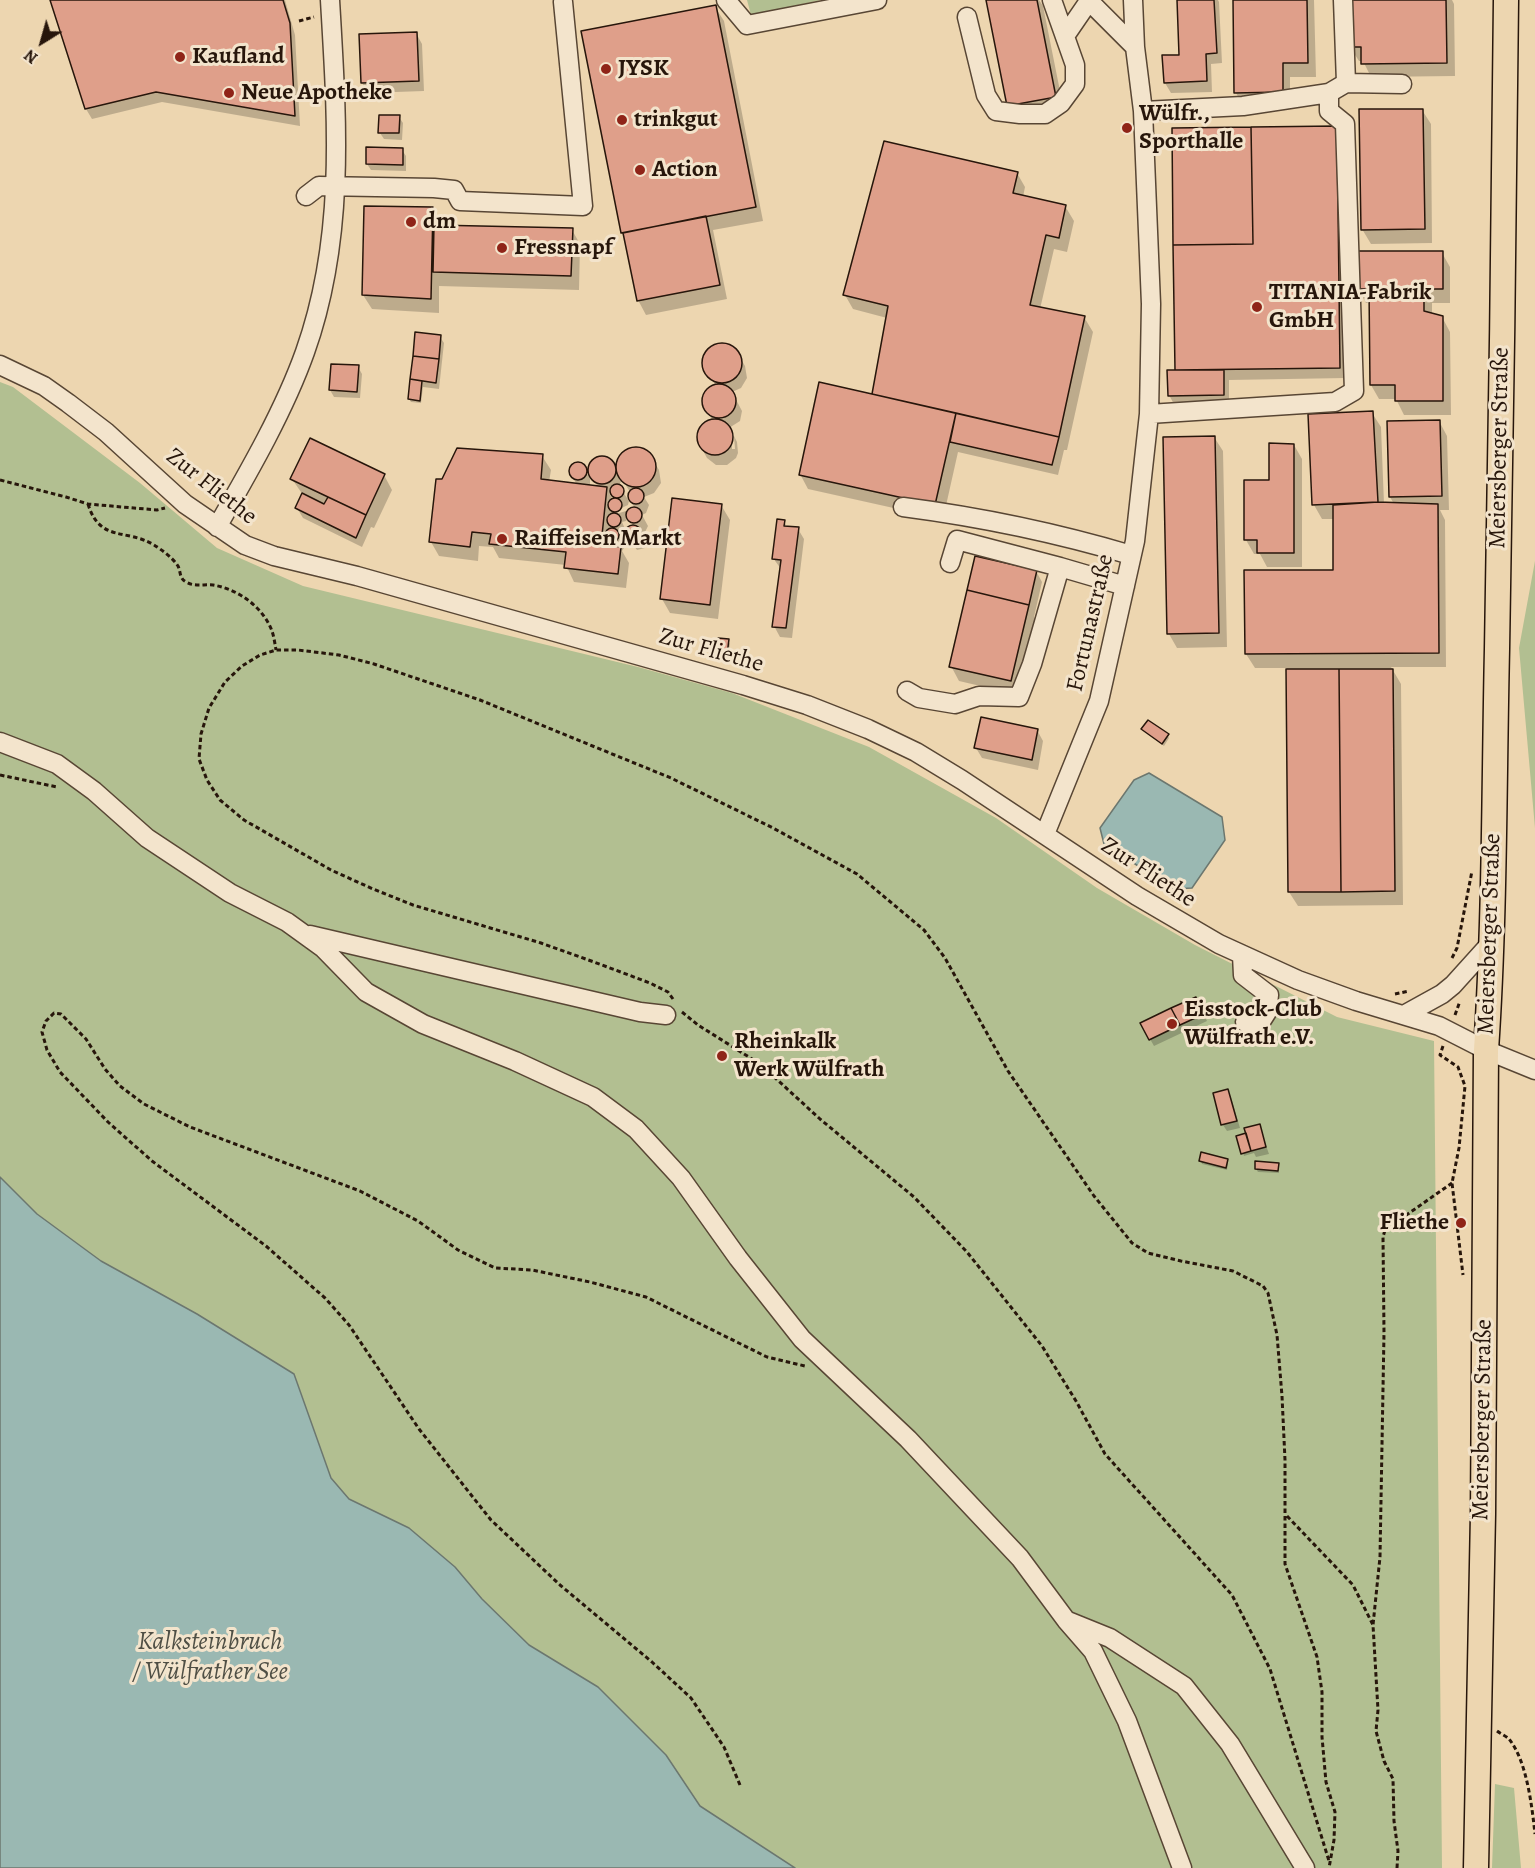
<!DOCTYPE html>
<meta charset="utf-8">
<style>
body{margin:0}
#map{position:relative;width:1535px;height:1868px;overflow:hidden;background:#edd6b0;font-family:Alegreya,serif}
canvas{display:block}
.north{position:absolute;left:12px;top:12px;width:60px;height:60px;-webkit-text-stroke:4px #f3e4cc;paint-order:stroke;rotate:217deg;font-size:16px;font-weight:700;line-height:24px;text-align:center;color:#27160b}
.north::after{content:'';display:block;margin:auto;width:21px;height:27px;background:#27160b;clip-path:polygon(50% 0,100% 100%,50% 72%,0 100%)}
</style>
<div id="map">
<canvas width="1535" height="1868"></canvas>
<div class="north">N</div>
</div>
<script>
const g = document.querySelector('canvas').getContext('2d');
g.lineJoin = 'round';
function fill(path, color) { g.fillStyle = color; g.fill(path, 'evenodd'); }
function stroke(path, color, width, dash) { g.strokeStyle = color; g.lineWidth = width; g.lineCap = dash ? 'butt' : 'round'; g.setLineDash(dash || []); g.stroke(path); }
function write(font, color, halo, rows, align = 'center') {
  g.font = font + ' Alegreya,serif'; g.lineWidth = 6; g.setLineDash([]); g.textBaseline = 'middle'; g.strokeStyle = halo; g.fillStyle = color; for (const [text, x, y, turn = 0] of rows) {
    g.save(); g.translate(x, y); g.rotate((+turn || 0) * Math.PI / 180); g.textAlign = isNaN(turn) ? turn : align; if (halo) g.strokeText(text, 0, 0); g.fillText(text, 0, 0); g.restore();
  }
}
fill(new Path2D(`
 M747 0H821L751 15Z
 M0 382 13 387 140 483 217 548 303 586 638 667 732 693 869 747 996 818 1097 888 1195 945 1337 1017 1434 1041 1442 1868H795L700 1806 666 1755 598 1687 529 1645 482 1599 454 1567 409 1528 349 1499 331 1478 294 1374 197 1314 101 1261 37 1214 0 1177Z
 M1535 561V828L1519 648Z
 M1495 1784 1514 1788 1521 1868H1492Z`), '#b2bf91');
const water = new Path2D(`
 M1149 773 1222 817 1225 840 1192 888 1174 889 1104 844 1100 828 1134 780Z
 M0 1177 37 1214 101 1261 197 1314 294 1374 331 1478 349 1499 409 1528 455 1567 482 1599 529 1645 598 1687 666 1755 700 1806 795 1868H0Z`);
fill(water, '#9ab8b2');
stroke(water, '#6c776f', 1.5);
fill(new Path2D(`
 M51 0H285L295 35 300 126 162 102 92 119 86 109Z
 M994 0H1039L1043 6 1064 111 1017 120Z
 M1178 0H1218L1219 2 1222 63 1211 64 1212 92 1171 93 1165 83 1181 56Z
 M1234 0H1314L1316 77H1290V106L1244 107 1236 93Z
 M1350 0H1452L1454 4 1455 76 1371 77 1363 61H1359L1350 47Z
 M715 7 724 21 763 221 713 230 727 299 646 315 638 300 583 33Z
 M416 33 422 44 424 91 368 93 362 83Z
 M1422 110 1431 124 1432 243 1371 244 1362 229Z
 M399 117 403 123 402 140 384 139 380 133Z
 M1336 128 1346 378 1229 380V405L1175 406 1169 395 1177 372 1173 130Z
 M402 150 406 156V171L371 170 367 164Z
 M1017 173 1025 187 1023 197 1065 206 1074 221 1067 252 1054 249 1040 309 1084 317 1093 332 1067 450H1064L1058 475 958 452 943 519 808 489 800 474 873 396 887 318 853 309 845 295Z
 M432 208 441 222V226L572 230 580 244 579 290 439 286V313L372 309 363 295Z
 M1442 253 1450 267V303H1432V315L1442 317 1450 332 1451 415H1404L1396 399H1379L1371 385V303H1366L1358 289Z
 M416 334 440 337 444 343 439 389 423 387 421 403 411 402 409 399Z
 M718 345 729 346 738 354 745 366 747 378 741 388 732 392 742 411 740 421 729 428 732 433V449H735L734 436 737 442 738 453 736 458 727 465H716L707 458 701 447 698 436 702 426 712 420 703 401 707 391 716 386 705 369V357L712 347Z
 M358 367 362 374 360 398 334 397 330 390Z
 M1372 413 1381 427 1384 504H1394L1390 497 1439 421 1447 436 1449 510H1440L1445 520 1446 667H1391L1401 684 1403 905 1298 906 1289 892 1287 668H1255L1246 654 1335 571 1334 519H1322L1314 505 1310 415Z
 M1214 437 1223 451 1227 647 1177 648 1169 634 1165 438Z
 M1294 445 1302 459V567H1267L1260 554H1254L1246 540 1270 481Z
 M632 449H638L649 454 659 470 661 483 654 493 644 497 649 505 646 513 642 515 648 526 645 532 641 533 646 542 645 548 637 550 626 535 620 538 625 546 622 551 629 563 626 588 574 582 566 565 499 558 493 547 479 546 478 561 439 556 431 542 542 456 551 470 549 482 577 485 570 472 572 467 578 464 584 468 590 479V486L598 487 591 476 590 468 593 461 604 458 611 462 617 472 619 460 622 455ZM622 479 630 492V500L635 508 630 510 627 514 626 511 612 515 617 510 628 505 629 501 619 486ZM609 493H613L616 499 613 500ZM629 517 633 526H631L626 531 622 522 626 521Z
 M384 475 392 490 374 528 371 527 362 547 303 518 297 508 303 495 292 479Z
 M721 505 730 520 718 619 670 613 662 599Z
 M784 521 787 527 798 529 804 539 792 638 780 637 774 626 781 569 773 558Z
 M1036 571 1042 582 1034 617 1036 621 1019 695 959 681 951 666Z
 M728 641 730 644 728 657 719 656 717 653Z
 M1143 729 1167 735 1169 738 1164 746Z
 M1037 730 1043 741 1038 770 982 758 976 748Z
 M1199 1005 1207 1021 1154 1046 1150 1039Z
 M1227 1090 1231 1097 1240 1128 1227 1131 1223 1125 1215 1094Z
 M1259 1126 1269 1154 1256 1157 1254 1153 1244 1156 1238 1137 1245 1135Z
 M1227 1160 1228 1163 1227 1170 1202 1164 1201 1161Z
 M1278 1165 1279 1173 1258 1172 1256 1169Z`), '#0003');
const building = new Path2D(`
 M50 0H283L290 23 295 116 156 92 85 109Z
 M986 0H1037L1056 97 1007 106Z
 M1177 0H1214L1217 53 1206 54 1207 81 1164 83 1162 55H1179Z
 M1233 0H1307L1308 63H1283V92L1234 93Z
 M1348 0H1446L1447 63 1361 64V47H1349Z
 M716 5 756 207 621 233 581 31Z
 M417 32 419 81 361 83 359 34Z
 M1359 109H1423L1425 229 1361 230Z
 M379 115H400L399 133H378Z
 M1337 126 1340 368 1175 370 1173 245 1253 244 1251 127Z
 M1251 127 1253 244 1173 245 1172 128Z
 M884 141 1018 172 1013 193 1066 205 1059 238 1046 235 1030 305 1085 316 1059 437 872 394 888 306 843 295Z
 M366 147 403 148V165L366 164Z
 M364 206 433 207 431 299 362 295Z
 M706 216 720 285 637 301 623 233Z
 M434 225 573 228 571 276 433 272Z
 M1357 251H1443V289H1424V311L1443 316V401H1395V385H1370L1369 289H1357Z
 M415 332 441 335 439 359 413 356Z
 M702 363a20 20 0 1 1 40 0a20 20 0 1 1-40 0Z
 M413 356 439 359 436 383 410 379Z
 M331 364 359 365 357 392 329 390Z
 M1167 370H1224V395L1168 396Z
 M410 379 422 381 420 401 408 399Z
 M819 382 956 413 935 505 799 475Z
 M702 401a17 17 0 1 1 34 0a17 17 0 1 1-34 0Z
 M1373 411 1378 502 1312 505 1308 414Z
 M956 413 1059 437 1052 465 950 442Z
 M697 437a18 18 0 1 1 36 0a18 18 0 1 1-36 0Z
 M1440 420 1442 496 1389 497 1387 421Z
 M1215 436 1219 633 1167 634 1163 437Z
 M310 438 385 474 366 515 290 479Z
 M1269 443 1294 444V553H1257V540H1244V480H1269Z
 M616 467a20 20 0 1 1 40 0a20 20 0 1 1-40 0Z
 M457 448 543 454 541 479 607 487 601 545 621 547 618 574 564 568 566 552 489 544 491 534 472 532 470 547 429 542 436 479H442Z
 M588 470a14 14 0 1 1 28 0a14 14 0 1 1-28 0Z
 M569 471a9 9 0 1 1 18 0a9 9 0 1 1-18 0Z
 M610 491a7 7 0 1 1 14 0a7 7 0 1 1-14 0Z
 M628 496a8 8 0 1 1 16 0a8 8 0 1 1-16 0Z
 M302 493 324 504 328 497 366 515 356 538 295 508Z
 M608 505a7 7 0 1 1 14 0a7 7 0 1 1-14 0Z
 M672 498 722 504 710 605 660 599Z
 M1378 502 1438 504 1439 653 1245 654 1244 570H1333V505Z
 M626 515a8 8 0 1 1 16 0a8 8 0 1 1-16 0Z
 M607 520a7 7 0 1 1 14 0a7 7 0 1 1-14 0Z
 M777 519 785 520 784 526 799 527 786 628 772 627 781 560 772 559Z
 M625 533a8 8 0 1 1 16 0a8 8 0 1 1-16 0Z
 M605 535a7 7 0 1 1 14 0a7 7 0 1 1-14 0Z
 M975 556 1037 570 1029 605 967 590Z
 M967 590 1029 605 1011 681 949 667Z
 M718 638 729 639 727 655 715 654Z
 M1286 669H1339L1341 892H1288Z
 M1339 669H1393L1395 891 1341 892Z
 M981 717 1038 729 1032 760 974 748Z
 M1148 720 1169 734 1162 744 1141 729Z
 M1196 997 1204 1014 1180 1025 1171 1008Z
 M1171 1008 1180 1025 1149 1040 1140 1023Z
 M1228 1089 1237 1121 1221 1125 1213 1093Z
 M1260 1124 1266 1147 1251 1151 1244 1128Z
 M1246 1133 1251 1151 1241 1154 1236 1136Z
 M1201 1152 1228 1159 1226 1168 1199 1161Z
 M1255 1161 1279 1163 1278 1171 1255 1169Z`);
fill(building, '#df9f8a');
stroke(building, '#27160b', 1.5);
const minor = new Path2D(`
 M726 0 747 25 877 0
 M1088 0 1135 47
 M1343 0 1346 83
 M967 17 986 95 996 111 1020 114H1045L1061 103 1075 84V65L1052 0
 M1065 36 1089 1
 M1143 111 1243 106 1329 93 1346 83 1402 84
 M306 196 319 186 434 188 454 190 460 201 583 206 563 2
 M0 365 44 386 68 403 106 432 185 504 245 545 274 556 357 576 743 685 807 705 868 729 916 752 962 780 1137 896 1219 944 1298 980 1356 1001 1439 1026 1486 1050 1535 1070
 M1149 414 1335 402 1354 391 1345 124 1329 111V93
 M903 507C980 517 1057 533 1131 555
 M217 527C248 473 284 411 305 352 346 237 337 119 330 0
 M950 563 957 540 1060 567
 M907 691 919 698 955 704 979 696 1019 697 1032 664 1060 567 1125 586
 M0 742 57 764 94 791 147 838 230 893 287 922 323 948 366 992 423 1024 515 1061 593 1097 636 1129 681 1178 738 1258 802 1339 908 1439 1020 1558 1066 1620 1093 1651 1127 1721 1182 1868
 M1045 834 1099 701 1135 541 1149 414 1151 304 1143 111 1135 47 1133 0
 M310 935 640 1012 666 1015
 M1242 955 1243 975 1269 995 1267 1012 1260 1023 1245 1022
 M1404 1015 1442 994 1453 985 1490 944
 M1068 1621 1110 1638 1184 1686 1230 1744 1305 1868`);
const major = new Path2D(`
 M1476 1868 1483 1514 1486 1050C1495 917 1494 783 1497 649 1501 433 1504 216 1506 0`);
stroke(minor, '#584634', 21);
stroke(major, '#27160b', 27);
stroke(new Path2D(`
 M299 21 314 17
 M0 480 66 497 88 504 157 510 165 508
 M88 504C100 543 126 528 154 545 162 550 173 558 178 566 181 572 179 578 186 582 194 587 204 584 213 585 238 589 263 607 272 631 274 637 275 644 276 650
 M0 775 57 787
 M1452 958 1457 948 1472 871
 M1395 994 1409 991
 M673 999 668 992 650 983 594 962 541 943 413 905 373 889 331 870 244 820 220 800 207 780 199 759 201 734 209 708 225 682 242 666 260 655 276 650H298L339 655 374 664 480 700 671 778 773 828 857 874 924 930 945 958 1008 1071 1094 1196 1132 1243 1148 1253 1181 1261 1233 1271 1263 1286 1268 1293 1277 1335 1282 1396 1285 1460V1564L1317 1657 1322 1692V1737L1326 1782 1335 1812 1334 1840 1329 1868
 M682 1012 698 1025 760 1064 820 1119 914 1197 967 1252 1042 1346 1076 1401 1105 1454 1232 1595 1270 1669 1329 1861
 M1455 1015 1460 1001
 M1443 1046 1440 1055 1458 1067 1465 1086 1459 1148 1452 1183 1463 1275
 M1287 1516 1353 1585 1373 1625
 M1497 1731C1501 1734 1506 1736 1509 1739 1527 1761 1532 1807 1535 1834
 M740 1785 724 1747 691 1698 652 1662 560 1585 491 1520 419 1429 349 1325 325 1298 266 1246 152 1161 108 1122 60 1072 47 1050 42 1032 46 1021 54 1013 61 1014 86 1039 105 1069 120 1086 144 1104 190 1127 360 1191 418 1221 458 1250 495 1268 532 1270 590 1282 646 1297 767 1357 805 1366
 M1397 1868 1398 1851 1394 1821 1393 1779 1384 1761 1376 1731 1378 1710 1373 1625 1380 1557 1384 1333 1383 1237 1385 1230 1452 1183`), '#27160b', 3, [4.5, 3]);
stroke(minor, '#f3e4cc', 18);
stroke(major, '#edd6b0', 24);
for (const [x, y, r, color] of [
 [180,57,6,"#8f2418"],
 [606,69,6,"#8f2418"],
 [229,93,6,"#8f2418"],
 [622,120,6,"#8f2418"],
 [1127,128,6,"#8f2418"],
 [640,170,6,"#8f2418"],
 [411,222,6,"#8f2418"],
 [502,248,6,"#8f2418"],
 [1257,307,6,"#8f2418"],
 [502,539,6,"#8f2418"],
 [1172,1024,6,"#8f2418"],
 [722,1056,6,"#8f2418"],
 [1461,1223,6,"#8f2418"]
]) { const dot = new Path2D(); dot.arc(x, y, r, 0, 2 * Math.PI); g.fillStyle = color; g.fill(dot); stroke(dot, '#f3e4cc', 2); }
write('bold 24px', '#27160b', '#f3e4cc', [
 ["Kaufland",192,57],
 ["JYSK",618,69],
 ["Neue Apotheke",241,93],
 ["Wülfr.,",1139,114],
 ["Sporthalle",1139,142],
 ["trinkgut",634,120],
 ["Action",652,170],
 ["dm",423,222],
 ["Fressnapf",514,248],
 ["TITANIA-Fabrik",1269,293],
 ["GmbH",1269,321],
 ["Raiffeisen Markt",514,539],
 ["Eisstock-Club",1184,1010],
 ["Wülfrath e.V.",1184,1038],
 ["Rheinkalk",734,1042],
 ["Werk Wülfrath",734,1070],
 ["Fliethe",1449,1223,"right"]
], 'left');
write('24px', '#27160b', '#f3e4cc', [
 ["Meiersberger Straße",1500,448,-89],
 ["Zur Fliethe",211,487,38],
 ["Fortunastraße",1091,623,-77],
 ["Zur Fliethe",711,651,16],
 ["Zur Fliethe",1148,873,33],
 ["Meiersberger Straße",1490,934,-88],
 ["Meiersberger Straße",1483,1420,-89]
]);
write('italic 26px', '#4f4f45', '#f3e4cc', [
 ["Kalksteinbruch",210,1643],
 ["/ Wülfrather See",210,1673]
]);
</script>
